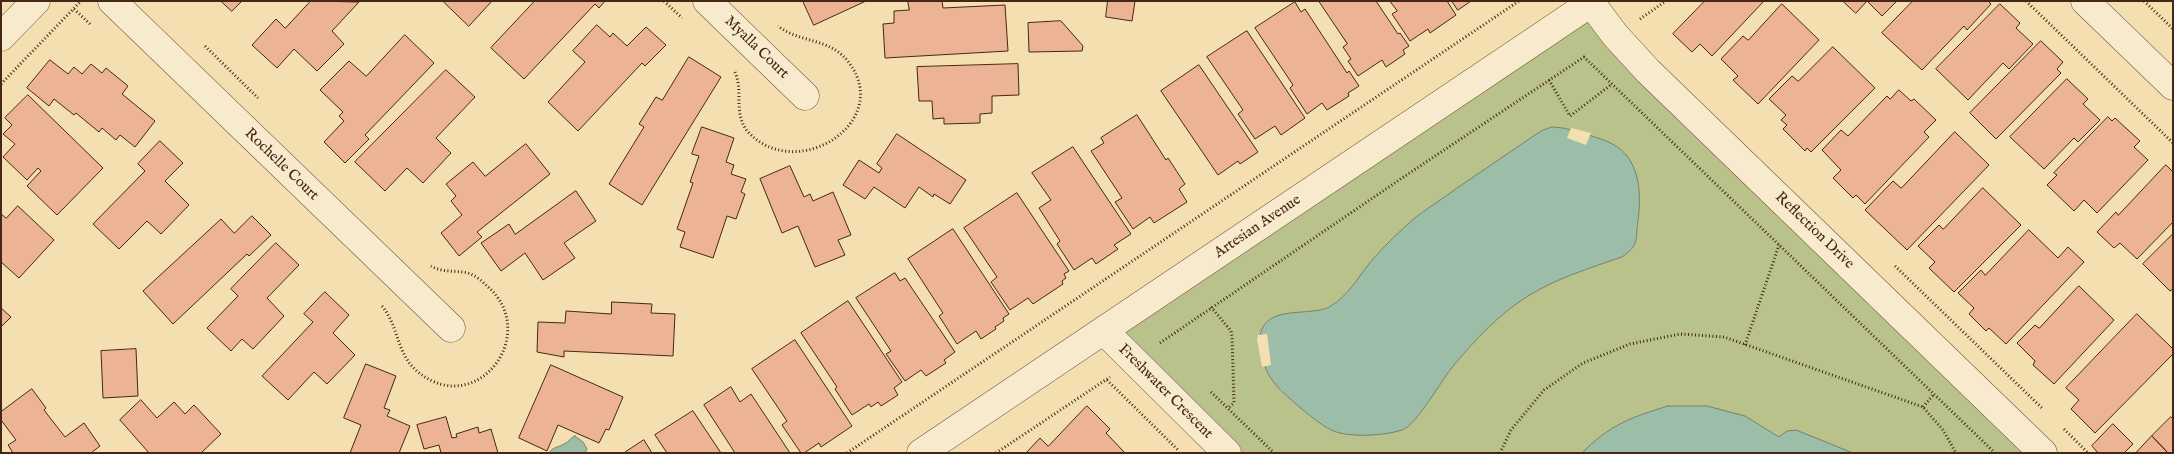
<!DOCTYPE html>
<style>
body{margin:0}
#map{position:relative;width:2174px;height:454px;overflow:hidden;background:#f4dfb0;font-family:"IM FELL English",serif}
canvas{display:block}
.frame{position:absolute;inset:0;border:2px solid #462615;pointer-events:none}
</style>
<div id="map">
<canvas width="2174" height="454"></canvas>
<div class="frame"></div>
</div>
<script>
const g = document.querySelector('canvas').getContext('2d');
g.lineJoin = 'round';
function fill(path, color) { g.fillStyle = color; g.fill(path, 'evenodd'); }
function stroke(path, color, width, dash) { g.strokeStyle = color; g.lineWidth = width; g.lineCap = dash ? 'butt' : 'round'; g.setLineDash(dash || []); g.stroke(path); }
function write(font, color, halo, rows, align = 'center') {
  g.font = font + ' "IM FELL English",serif'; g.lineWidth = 4.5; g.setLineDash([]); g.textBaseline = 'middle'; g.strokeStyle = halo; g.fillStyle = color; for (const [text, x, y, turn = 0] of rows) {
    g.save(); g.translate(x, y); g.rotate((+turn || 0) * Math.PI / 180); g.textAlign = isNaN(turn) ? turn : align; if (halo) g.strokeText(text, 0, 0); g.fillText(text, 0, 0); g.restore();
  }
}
fill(new Path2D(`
 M1591 3 2044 453H1227L1104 331Z`), '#bac28c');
const water = new Path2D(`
 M1552 127C1564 127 1574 131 1585 134 1598 138 1610 141 1620 149 1641 166 1641 198 1638 221 1635 240 1640 244 1622 257 1590 268 1557 278 1528 296 1499 314 1476 339 1454 365 1442 379 1416 426 1402 430 1384 436 1347 438 1331 430 1321 425 1312 417 1303 410 1281 391 1265 380 1261 350 1260 343 1259 335 1262 329 1272 305 1314 317 1331 306 1349 295 1360 274 1373 259 1386 244 1401 230 1416 217 1429 207 1444 198 1457 188 1485 169 1513 150 1541 131Z
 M1668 406H1707L1745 416 1779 437 1787 431 1796 430 1853 453H1582C1609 425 1632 417 1668 406Z
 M575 436 583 442 587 449 585 453H549C554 446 557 448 564 444 569 442 570 438 575 436Z`);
fill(water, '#9cbda7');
stroke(water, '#7a816d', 1);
fill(new Path2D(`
 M1571 128 1591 133 1586 145 1567 138Z
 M1267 334 1271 365 1262 367 1257 339 1258 335Z`), '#f4dfb0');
const building = new Path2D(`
 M221 1H242L232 11Z
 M311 1 359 2 332 31 344 44 317 71 294 49 277 68 252 45 276 19 285 28Z
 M443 1H492L469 26Z
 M535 1H605L599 8 595 4 524 79 491 48Z
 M803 1H866L814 25Z
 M908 1H942L943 8 1005 5 1008 51 885 58 883 24 894 23V11L909 10Z
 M1108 1H1135L1132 21 1106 17Z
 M1319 1H1376L1398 34 1400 33 1409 46 1403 50 1405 54 1386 67 1382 60 1358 76 1348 61 1351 59 1343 47 1347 44Z
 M1390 1H1447L1456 15 1430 33 1428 29 1410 41 1392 14 1397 11Z
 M1452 1H1471L1458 10Z
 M1705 1H1764L1712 56 1700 44 1692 52 1673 34Z
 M1843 1H1897L1882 16 1867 1 1856 13Z
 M1913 1H1988L1991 4 1967 30 1964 26 1922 70 1882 33Z
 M1295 2 1301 12 1305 9 1347 73 1349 71 1359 86 1348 93 1349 96 1327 110 1322 103 1307 114 1290 88 1293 85 1255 28Z
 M1782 4 1819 40 1758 104 1733 80 1738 76 1721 59 1743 36 1748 40Z
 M2000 4 2020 23 2016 28 2033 44 2009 69 2003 63 1968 100 1936 69Z
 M1061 21 1083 46 1082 51 1029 52 1028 23Z
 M597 25 610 37 613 33 627 46 646 27 666 45 645 66 642 63 578 131 548 102 585 62 573 51Z
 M1247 31 1305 118 1281 135 1275 126 1255 139 1238 114 1243 110 1207 57Z
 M405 35 434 63 365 135 369 139 345 163 324 142 344 121 339 116 343 112 320 90 349 61 366 76Z
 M2041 41 2063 62 2057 69 2061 73 1996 139 1970 113Z
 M1833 47 1875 88 1811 152 1807 148 1805 151 1783 129 1787 125 1781 120 1786 115 1769 99 1792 76 1798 81Z
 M689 57 721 77 642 205 609 184 644 127 639 124 656 97 662 100Z
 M50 60 68 74 74 67 82 74 91 64 102 73 106 68 128 86 122 94 155 121 135 147 120 135 116 140 102 128 99 132 76 113 74 115 54 99 49 106 27 88Z
 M1018 64 1019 95 992 96V113L980 114V123L944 124V118L933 119 932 101H919L917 67Z
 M1199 65 1258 152 1240 164 1238 161 1218 175 1161 91Z
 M446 70 475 97 436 138 451 153 423 183 407 168 385 191 355 162Z
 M2067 79 2088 99 2083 104 2100 120 2078 142 2074 138 2044 169 2010 137Z
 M1899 90 1911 101 1914 99 1936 120 1924 132 1929 137 1865 204 1856 195 1853 198 1833 178 1841 170 1822 150 1841 130 1848 136 1887 96 1890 99Z
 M28 95 103 168 57 215 27 186 41 171 38 168 27 180 3 157 15 144 3 134 12 125 5 118Z
 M1137 115 1166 160 1168 158 1185 184 1179 189 1187 202 1154 223 1150 217 1133 229 1115 202 1122 198 1091 151 1104 143 1101 138Z
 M2108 117 2112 121 2115 118 2140 141 2134 147 2148 160 2097 213 2084 200 2074 211 2047 185 2057 175 2054 173Z
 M702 127 734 138 726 162 734 165 731 174 746 179 741 192 745 194 736 219 727 216 713 258 680 247 685 232 677 229 693 183 690 182 699 156 692 154Z
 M1955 132 1989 165 1907 250 1865 210 1893 181 1901 188Z
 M897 134 966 180 950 204 934 194 933 197 919 187 905 208 874 187 865 199 843 185 859 160 879 173 882 168 877 164Z
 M160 141 183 163 165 181 189 205 161 234 147 221 119 249 93 224 145 171 138 164Z
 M526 144 550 174 477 232 482 237 459 256 441 233 462 215 451 201 456 196 446 184 473 162 485 176Z
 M1073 147 1131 234 1114 245 1118 249 1096 264 1092 258 1074 270 1057 244 1060 241 1039 208 1051 200 1032 173Z
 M2166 165 2173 172V222L2137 259 2120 243 2114 248 2097 232 2116 212 2118 215Z
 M790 166 804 197 810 194 813 201 833 192 851 235 838 240 845 255 815 267 798 226 782 233 760 179Z
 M1983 188 2021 225 1954 292 1929 268 1935 262 1918 246 1939 225 1943 229Z
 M576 191 596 221 564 243 575 258 543 280 525 253 501 271 481 243 509 224 515 234Z
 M1017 193 1069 271 1064 274 1066 278 1062 281 1063 284 1033 304 1028 298 1010 310 991 282 997 277 964 228Z
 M18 206 54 240 19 278 1 262V214L6 218Z
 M252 216 271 235 249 256 247 254 173 324 143 291 221 219 234 233Z
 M953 229 1009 314 1003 318 1004 321 995 327 996 329 981 339 976 331 957 344 939 316 943 313 908 259Z
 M2029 230 2058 258 2068 247 2084 262 2006 344 1989 328 1986 331 1969 314 1974 308 1958 293 1981 270 1985 275Z
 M2173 234V289L2170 291 2143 264Z
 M276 243 299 265 267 298 284 316 253 349 242 339 231 351 207 328 238 296 231 289Z
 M895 273 900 281 905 278 955 352 944 360 946 363 926 376 921 370 905 381 886 354 891 351 856 298Z
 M2079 286 2114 320 2054 384 2033 365 2035 361 2017 343 2035 325 2039 328Z
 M325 292 349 315 333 333 355 355 327 384 314 372 288 400 262 376 313 322 304 314Z
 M848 301 902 382 894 388 898 395 881 406 878 402 871 407 869 404 852 415 835 389 837 387 801 333Z
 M612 302 652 304 651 313 675 314 673 356 564 351V357L537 352 538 322 565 323 566 311 611 314Z
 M1 308 11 317 1 327Z
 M2137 314 2173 349V354L2095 433 2071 409 2079 400 2066 388Z
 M795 340 852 426 821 447 819 443 804 453H801L782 425 787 421 752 369Z
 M136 349 138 396 103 398 101 351Z
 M366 364 396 376 384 408 390 410 387 416 410 426 399 453H350L361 425 344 418Z
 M551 365 623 397 609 430 606 429 599 443 558 425 547 451 519 438Z
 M731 387 740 402 751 394 790 453H735L704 405Z
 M32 389 46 408 44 410 65 437 84 423 100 446 91 453H13L8 445 16 440 1 420V412Z
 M141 400 157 418 174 402 185 414 194 405 221 434 201 453H149L120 420Z
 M1087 406 1110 429 1106 433 1125 453H1026L1040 438 1048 446Z
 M693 411 721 453H667L655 435Z
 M446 417 452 438 457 437 456 434 478 427 479 433 491 429 498 453H441L439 445 424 449 417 425Z
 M2171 417 2173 419V453H2168L2152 436Z
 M2113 424 2133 444 2124 453H2098L2092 446Z
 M2152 436 2168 453H2136Z
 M644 440 652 453H624Z`);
fill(building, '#ecb495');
stroke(building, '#462615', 1);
const minor = new Path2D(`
 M112 1 451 328
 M707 1 805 96
 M2085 1 2173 86
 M1591 3 1615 35 1648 71 2043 453
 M1 37 36 1
 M1104 331 1227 453
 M921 453 1594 1`);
stroke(minor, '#72543c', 29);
stroke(new Path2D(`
 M664 1 682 18
 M2026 1 2173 143
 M2144 1 2173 29
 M74 9 90 24
 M1640 19 1666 1
 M205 46 258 98
 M735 72C744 92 732 114 749 133 797 183 892 123 850 64 831 37 801 44 778 26
 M1549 80 1570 116 1612 84
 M1 84 81 1
 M1895 266 2043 409
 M382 306C399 326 396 354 418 372 477 420 542 333 487 286 482 281 475 275 468 273 455 270 443 273 431 266
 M1211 307 1231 331 1232 336 1234 403 1228 408
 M1160 343 1405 176 1584 57 1995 453
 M1745 345 1779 245
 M1107 380 1179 451
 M1211 392 1274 453
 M1923 407 1934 394
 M2064 429 2088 453
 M847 453 1519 1
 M996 453 1110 377
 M1500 453 1511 430 1544 390 1583 363 1630 344 1680 334 1724 337 1923 407 1943 430 1956 453`), '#462615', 3, [1, 2.5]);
stroke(minor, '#f8eacc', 28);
write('15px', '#462615', '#f8eacc', [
 ["Myalla Court",756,48,44],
 ["Rochelle Court",281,165,44],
 ["Artesian Avenue",1258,227,-34],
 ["Reflection Drive",1814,231,44],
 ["Freshwater Crescent",1165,392,45]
]);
</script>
